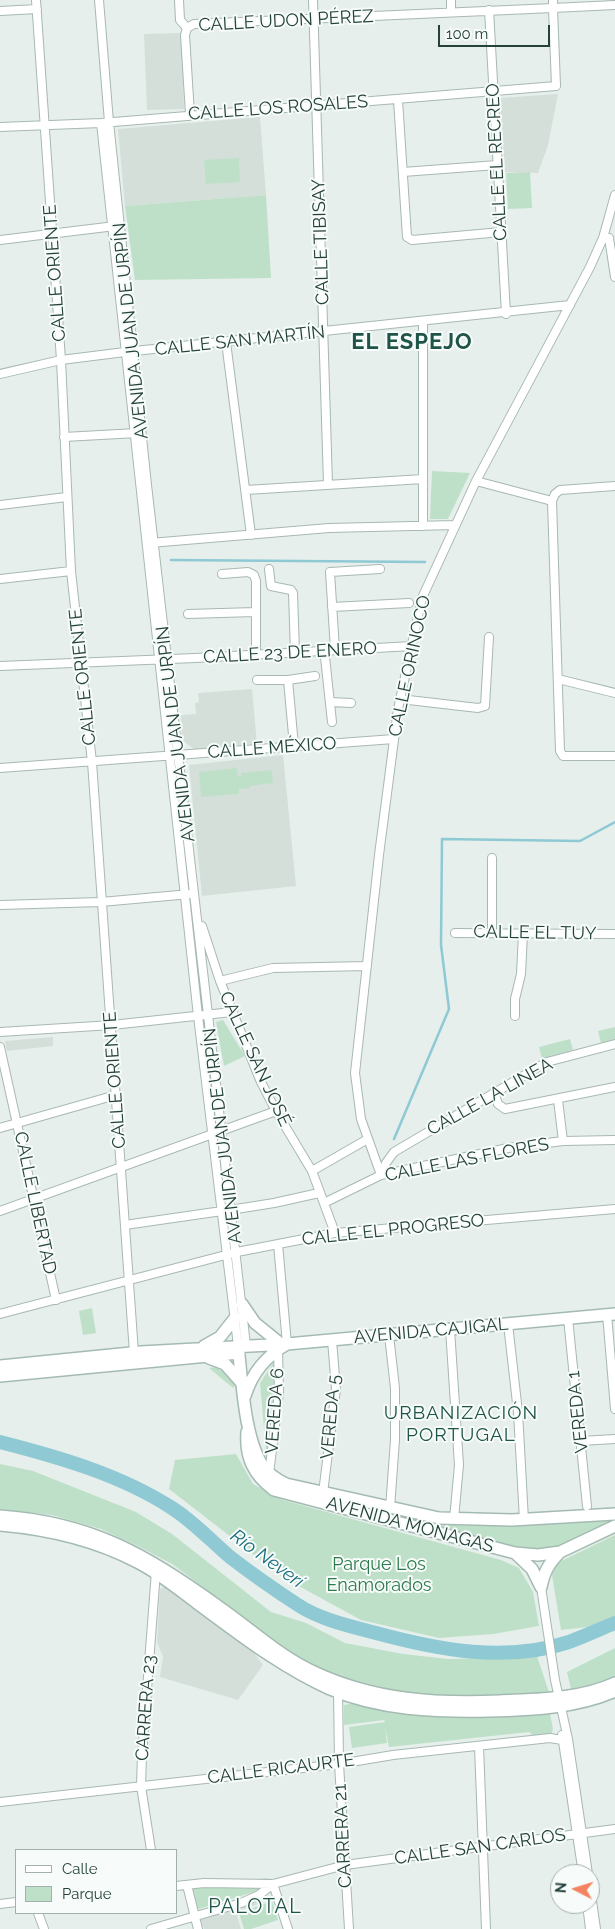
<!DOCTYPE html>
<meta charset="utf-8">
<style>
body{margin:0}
#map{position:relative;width:615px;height:1929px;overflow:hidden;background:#e6efeb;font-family:Raleway,sans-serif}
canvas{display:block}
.legend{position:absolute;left:15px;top:1849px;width:162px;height:65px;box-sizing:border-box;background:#f7fbf9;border:1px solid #a3b1ad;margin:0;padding:6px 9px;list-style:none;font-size:15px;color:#24423a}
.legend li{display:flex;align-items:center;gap:10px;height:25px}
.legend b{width:25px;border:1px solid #a3b1ad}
.north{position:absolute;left:550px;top:1864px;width:50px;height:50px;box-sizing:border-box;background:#f7fbf9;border:1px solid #a3b1ad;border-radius:50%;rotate:275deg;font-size:14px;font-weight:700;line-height:20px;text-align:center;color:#24423a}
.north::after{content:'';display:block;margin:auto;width:18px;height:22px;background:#f4845f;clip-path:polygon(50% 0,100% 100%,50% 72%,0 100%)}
.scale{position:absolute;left:438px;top:25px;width:112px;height:22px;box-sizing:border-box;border:2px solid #24423a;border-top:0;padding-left:6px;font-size:15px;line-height:18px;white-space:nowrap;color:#24423a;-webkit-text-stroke:4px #f7fbf9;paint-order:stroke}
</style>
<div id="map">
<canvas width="615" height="1929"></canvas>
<ul class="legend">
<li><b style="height:6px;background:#fff"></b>Calle</li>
<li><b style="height:14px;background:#bfe0c8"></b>Parque</li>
</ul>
<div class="north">N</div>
<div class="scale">100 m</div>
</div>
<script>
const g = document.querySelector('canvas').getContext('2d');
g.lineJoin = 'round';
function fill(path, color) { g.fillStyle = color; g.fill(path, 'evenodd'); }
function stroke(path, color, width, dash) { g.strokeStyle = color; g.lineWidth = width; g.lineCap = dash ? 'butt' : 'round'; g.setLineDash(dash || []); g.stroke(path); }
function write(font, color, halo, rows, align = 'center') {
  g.font = font + ' Raleway,sans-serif'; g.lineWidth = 4; g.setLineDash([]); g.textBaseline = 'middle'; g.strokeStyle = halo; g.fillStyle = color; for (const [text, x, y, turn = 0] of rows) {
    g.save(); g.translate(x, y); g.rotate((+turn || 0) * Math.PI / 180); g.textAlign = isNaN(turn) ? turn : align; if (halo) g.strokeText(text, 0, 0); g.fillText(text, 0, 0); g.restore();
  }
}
fill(new Path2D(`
 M182 33 184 109 147 110 144 34Z
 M558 94 548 145 538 173 505 172 500 98Z
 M260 117 266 195 125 206 118 129Z
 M252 689 257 744 194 749 182 740 181 715 196 714 195 703 199 702 198 693Z
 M283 755 296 886 202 896 189 765Z
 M53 1037V1046L7 1051 5 1041Z
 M168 1585 247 1644 263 1665 238 1700 160 1677 163 1657 157 1642 160 1589Z
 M271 1896 272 1899 236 1912 241 1929H204L200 1919Z`), '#d4dfda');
fill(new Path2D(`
 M239 158 240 182 206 184 204 160Z
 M530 172 532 208 508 209 506 173Z
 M266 195 271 278 135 280 125 206Z
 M432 471 470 473 448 519H430Z
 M237 768 238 777 241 776V773L272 770 273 783 250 786V788L239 789V794L201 797 199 772Z
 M223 1020 245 1056 224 1066 216 1022Z
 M615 1027V1039L601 1043 598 1031Z
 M570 1039 573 1050 542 1059 539 1047Z
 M92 1308 96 1333 83 1335 79 1311Z
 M275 1360 276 1394 267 1462 260 1383Z
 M216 1367 232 1378 235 1385 233 1388 209 1368Z
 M236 1454 253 1484 283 1500 501 1560 519 1568 533 1592 539 1626 493 1634 439 1638 361 1620 284 1578 169 1489 175 1460Z
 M0 1464 33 1471 136 1512 172 1534 271 1612 306 1623 345 1643 403 1654 448 1659 495 1658 535 1650 549 1692 446 1697 408 1694 330 1674 292 1653 172 1564 138 1546 101 1529 52 1515 0 1509Z
 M615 1519V1521C596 1530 575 1544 555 1549 516 1558 471 1538 434 1528L435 1524C495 1528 555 1525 615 1519Z
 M615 1535V1616L588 1627 561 1630 552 1575 557 1563Z
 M615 1648V1676L609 1680 571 1689 567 1672Z
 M354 1703 543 1711 550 1714 553 1729 550 1738 538 1740 529 1732 389 1747 385 1726 387 1743 352 1748 349 1727 385 1722 384 1720 344 1725V1705Z
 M268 1878 270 1887 195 1910 190 1888Z
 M272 1901 278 1920 251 1929H244L239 1913Z`), '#bfe0c8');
stroke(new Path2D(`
 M171 560 425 562
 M394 1139 449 1009 441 945 442 839 580 841 615 822`), '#8ec9d4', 2.5);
stroke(new Path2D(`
 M0 1442C59 1457 121 1475 172 1508 194 1522 211 1541 230 1557 252 1574 275 1590 298 1605 321 1620 350 1626 376 1633 439 1650 506 1663 569 1642 585 1636 600 1629 615 1623`), '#8ec9d4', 14);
const street = new Path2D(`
 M36 0 61 360 71 571 92 762 134 1353
 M99 0 109 122 147 485 246 1345
 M179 0 180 20 187 28
 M313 0 328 484
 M451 0V12
 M489 10 506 314
 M0 11 37 9
 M398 100 407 237 412 240 501 232
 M190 114 185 35 187 28 194 24 553 8V0
 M101 123 198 1016 238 1346
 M0 127 101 123 556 86 553 8 615 5
 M403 172 497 165
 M609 238 615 277
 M0 240 115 226
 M423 322V526
 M226 342 251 535
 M0 374 61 360 125 352 570 305
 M64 437 137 433
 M476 481 552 501
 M246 490 423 479
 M0 505 67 497
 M150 543 329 528 455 525
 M269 569 271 586 291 590 293 593 295 653
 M222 574 248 572 254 575 256 581V655
 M0 579 71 571
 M332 607 409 603
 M188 614 255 612
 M335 650 330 572 380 569
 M325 657 332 722
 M0 666 195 658 412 646
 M558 679 615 693
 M257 680H288L294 746
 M288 680 315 676
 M400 699 478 708 485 706 489 637
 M330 702 351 703
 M614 756H563L560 751 552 501 555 494 560 490 615 486
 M0 768 394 739
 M0 905 101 902 190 894
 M202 926 220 981 261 1082 276 1111 312 1171 335 1233
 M455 933 615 934
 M492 933V858
 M220 981 273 968 367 966
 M515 1016V999L521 974 523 934
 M0 1032 112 1025 232 1012
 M0 1047 56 1300
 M494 1092 498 1104 505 1109 615 1087
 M558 1100 563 1141
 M0 1128 116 1095
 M312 1171 366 1140
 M381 1175 361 1119 355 1073 379 855 398 709 422 598 476 481 590 267 603 238 615 195
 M381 1175 386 1163 394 1152 547 1062 615 1044
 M324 1203 381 1175 508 1148 563 1141 615 1140
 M230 1210 274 1203 319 1193
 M0 1211 276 1111
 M125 1225 222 1211
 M278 1244 287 1344
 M0 1314 237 1252 335 1233 615 1209
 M607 1314 615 1409
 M568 1318 587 1506
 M508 1324 518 1412 524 1520
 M450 1329 459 1465 454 1519
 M389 1335 395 1388V1440L390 1508
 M581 1441 615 1439
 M269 1474 279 1393 278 1349
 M323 1493 336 1389 332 1340
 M541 1587 555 1680 568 1739 588 1874
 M338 1689 339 1764 349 1929
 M562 1735 583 1874
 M479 1746 486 1929
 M0 1802 339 1764 393 1755 550 1738 562 1740
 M151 1850 141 1786 142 1755 156 1571
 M187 1885 198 1929
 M176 1886 204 1883 273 1884 345 1865 615 1829
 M590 1887 596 1929
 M0 1904 16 1902
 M587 1904 590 1929
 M38 1913 44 1929
 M151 1929 241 1903 259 1895 273 1884 288 1929`);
const secondary = new Path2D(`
 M242 1304 255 1323 281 1344
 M204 1346 220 1337 235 1318
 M238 1346C242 1379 244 1442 265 1469 271 1476 278 1480 286 1484L439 1518 512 1520 615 1514
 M209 1358 225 1364 241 1382
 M0 1366 141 1352 287 1344 615 1314
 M0 1376 239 1353
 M245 1396C252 1373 266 1356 287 1344
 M247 1432C245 1458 254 1475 274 1490L515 1553 538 1555 560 1552 615 1526
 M0 1516C90 1522 148 1555 219 1607 251 1629 280 1657 316 1673 375 1700 436 1704 500 1701 538 1699 580 1699 615 1683
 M0 1525C47 1529 95 1540 137 1562 159 1573 178 1589 197 1603 239 1634 281 1667 330 1689 380 1710 435 1712 489 1711 530 1710 577 1708 615 1691
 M515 1553 532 1569 541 1587
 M541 1587C544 1572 549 1563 560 1552`);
stroke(street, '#a8b8b2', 10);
stroke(secondary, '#a4bbb3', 14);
stroke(street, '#fff', 8);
stroke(secondary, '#fff', 11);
write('18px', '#24423a', '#f7fbf9', [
 ["CALLE UDON PÉREZ",286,21,-3],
 ["CALLE LOS ROSALES",278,108,-4],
 ["CALLE EL RECREO",497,162,-93],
 ["CALLE TIBISAY",321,242,-92],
 ["CALLE ORIENTE",55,273,-94],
 ["AVENIDA JUAN DE URPÍN",131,331,-96],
 ["CALLE SAN MARTÍN",240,341,-6],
 ["CALLE 23 DE ENERO",290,653,-3],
 ["CALLE ORINOCO",410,666,-78],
 ["CALLE ORIENTE",83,677,-96],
 ["AVENIDA JUAN DE URPÍN",176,734,-97],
 ["CALLE MÉXICO",272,748,-4],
 ["CALLE EL TUY",535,933,1],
 ["CALLE SAN JOSÉ",255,1059,65],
 ["CALLE ORIENTE",115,1080,-94],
 ["CALLE LA LINEA",490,1097,-29],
 ["AVENIDA JUAN DE URPÍN",223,1136,-97],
 ["CALLE LAS FLORES",467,1160,-11],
 ["CALLE LIBERTAD",35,1203,78],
 ["CALLE EL PROGRESO",393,1230,-6],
 ["AVENIDA CAJIGAL",431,1331,-5],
 ["VEREDA 6",275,1411,-86],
 ["VEREDA 1",578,1412,-96],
 ["VEREDA 5",331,1417,-85],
 ["AVENIDA MONAGAS",410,1525,15],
 ["CARRERA 23",146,1708,-86],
 ["CALLE RICAURTE",281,1769,-7],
 ["CARRERA 21",343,1836,-93],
 ["CALLE SAN CARLOS",480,1847,-8]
]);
write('18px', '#2d7a4b', '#f7fbf9', [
 ["Parque Los",379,1565],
 ["Enamorados",379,1586]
]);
g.letterSpacing = '1px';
write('19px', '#1f5548', '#f7fbf9', [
 ["URBANIZACIÓN",461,1413],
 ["PORTUGAL",461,1435]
]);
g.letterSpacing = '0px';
write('italic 19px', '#1c6f80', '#f7fbf9', [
 ["Río Neverí",267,1559,36]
]);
g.letterSpacing = '1px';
write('20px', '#1f5548', '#f7fbf9', [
 ["PALOTAL",255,1907]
]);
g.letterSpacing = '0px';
g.letterSpacing = '1px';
write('bold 22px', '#1f5548', '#f7fbf9', [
 ["EL ESPEJO",412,342]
]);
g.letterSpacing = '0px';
</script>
